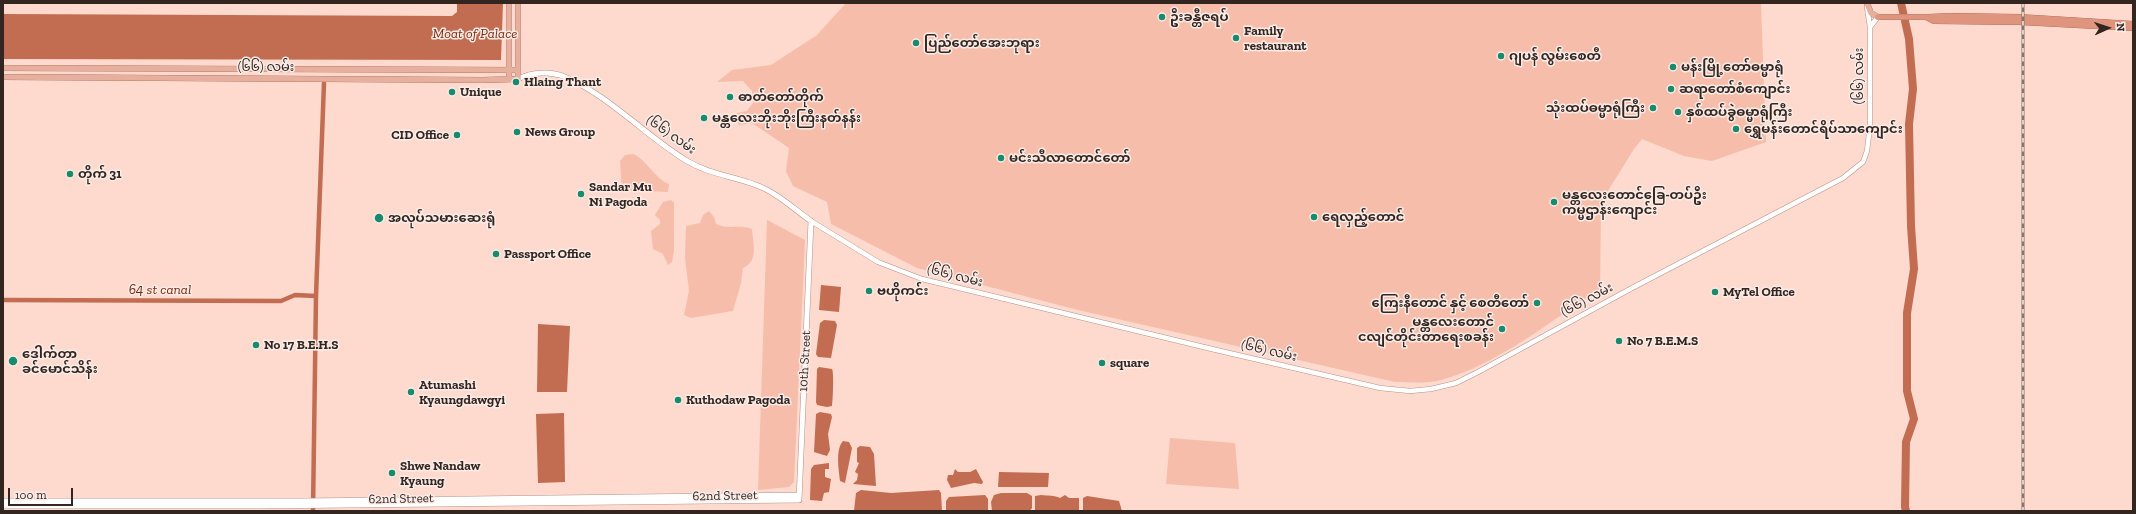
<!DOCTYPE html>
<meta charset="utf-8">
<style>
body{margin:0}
#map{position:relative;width:2136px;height:514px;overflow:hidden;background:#fed9cd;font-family:"Zilla Slab",serif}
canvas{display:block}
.frame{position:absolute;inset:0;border:4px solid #332621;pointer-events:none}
.north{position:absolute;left:2088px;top:8px;width:40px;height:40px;-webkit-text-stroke:3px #fbece7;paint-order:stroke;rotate:87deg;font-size:11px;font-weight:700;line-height:16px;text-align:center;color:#332621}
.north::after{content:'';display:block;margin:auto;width:14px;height:18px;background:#332621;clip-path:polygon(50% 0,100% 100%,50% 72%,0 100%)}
.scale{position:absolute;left:8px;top:488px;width:65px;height:18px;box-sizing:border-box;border:2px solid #332621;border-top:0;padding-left:5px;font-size:12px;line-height:14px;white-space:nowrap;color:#332621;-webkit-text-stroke:3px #fbece7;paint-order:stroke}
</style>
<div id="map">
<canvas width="2136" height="514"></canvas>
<div class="frame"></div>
<div class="north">N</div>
<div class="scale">100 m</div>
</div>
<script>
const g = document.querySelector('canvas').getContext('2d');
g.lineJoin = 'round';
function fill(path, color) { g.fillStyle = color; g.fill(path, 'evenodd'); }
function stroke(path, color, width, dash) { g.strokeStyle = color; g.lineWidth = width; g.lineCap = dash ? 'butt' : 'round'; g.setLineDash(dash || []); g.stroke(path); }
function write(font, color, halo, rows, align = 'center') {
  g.font = font + ' "Zilla Slab","Noto Sans Myanmar",serif'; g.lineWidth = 3; g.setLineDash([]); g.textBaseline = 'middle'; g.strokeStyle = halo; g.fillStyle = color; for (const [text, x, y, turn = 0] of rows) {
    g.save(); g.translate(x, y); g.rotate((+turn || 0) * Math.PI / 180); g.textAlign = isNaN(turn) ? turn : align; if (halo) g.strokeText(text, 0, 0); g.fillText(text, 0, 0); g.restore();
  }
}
fill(new Path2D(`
 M846 3H1761L1766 142 1712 161 1684 156 1642 139 1634 149 1601 202 1600 289C1550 321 1499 364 1441 380 1427 384 1409 382 1395 382L1078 310 917 268 831 224 827 202 793 186 786 171 789 148 752 123 739 125 736 120 737 113 747 111 753 103 752 91 743 81 717 82 732 70 771 65 817 35Z
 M633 154C646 159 655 179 669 184L668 192 622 190 620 161 625 155Z
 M671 200 674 203V251L672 262 668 265 663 254 653 249 651 231 660 224V220L655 215 663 202Z
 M709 211 714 217 716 224C728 230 740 224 752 229 753 244 759 261 743 268L741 283 733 311 691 318 684 315 689 291 685 258 686 226 700 223 703 215Z
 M767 220 805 240 794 482 789 487 758 490Z
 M1170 438 1235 443 1239 489 1166 484Z`), '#f6bdab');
fill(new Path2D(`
 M457 3H503L501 60 3 59V14L452 16 457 12Z
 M821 285 841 287 839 312 819 310Z
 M824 320 835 321 837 325 831 358 818 357 816 354 820 323Z
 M538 324 570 326 567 392H537Z
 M819 367 832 369C834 371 833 401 832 406L827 407 817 405 816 402 817 369Z
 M820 412 831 414 832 417 828 434 830 450 827 456 814 452 816 414Z
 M564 413 565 482 538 483 536 414Z
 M843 441 849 442 852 448 845 483 840 481C839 470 835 450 843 441Z
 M860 446 870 447 874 454 876 486 853 484 857 480 858 474 855 472 859 463 857 462V448Z
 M829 463V469H825V477L831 479 829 492 824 493 822 501 810 500 811 469 814 465Z
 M955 469 958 472H970L976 469 983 482 982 484 974 483 951 488 947 480 948 475H953Z
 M999 472 1049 473 1048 487H998Z
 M861 490 891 493 939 490 941 493 942 511H854L856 493Z
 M1001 493H1027L1032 496V508L1030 511H992L991 502 994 495Z
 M985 495 988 499V511L946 510V501L949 497Z
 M1041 495C1048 496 1054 495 1060 498L1065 495 1069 498H1079V511H1035V496Z
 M1087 496 1119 501 1122 511H1083V498Z`), '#c26c51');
stroke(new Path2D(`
 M3 300 281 301 295 295 316 296
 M313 511 316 296 324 83`), '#c26c51', 4.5);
stroke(new Path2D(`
 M1901 3 1909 39 1913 89 1909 124 1911 226 1914 269 1907 313V391L1914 419 1906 442 1905 507 1906 511`), '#c26c51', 8);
const tertiary = new Path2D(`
 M1867 7 1870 27
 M811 221 878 262 922 279 1216 350 1380 388 1410 391 1431 389 1456 383 1478 372 1632 288 1843 178 1863 162 1867 151 1870 126V27L1878 17`);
const secondary = new Path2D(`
 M3 501H305L799 495
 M3 506H259L799 500 811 221C794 209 776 192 756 185 732 176 709 174 687 161 647 137 607 94 565 77 550 71 532 72 518 79`);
const primary = new Path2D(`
 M509 3V79
 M1867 3 1871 13 1878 17
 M3 68 518 70
 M3 77 483 80 518 79V3`);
const trunk = new Path2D(`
 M1878 17H1926L1934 21 2019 22 2133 28
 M1927 17 1953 16 2019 17 2133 24`);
stroke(tertiary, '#b69388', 5.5);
stroke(secondary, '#b69388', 6);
stroke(primary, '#9e5d48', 6);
stroke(trunk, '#9e5d48', 6);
stroke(tertiary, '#fff', 4.5);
stroke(secondary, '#fff', 5);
stroke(primary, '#e7af9e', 5.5);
stroke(trunk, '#df947e', 5.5);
const rail = new Path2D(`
 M2023 3V511`);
stroke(rail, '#8a736b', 3);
stroke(rail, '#fbece7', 1.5, [4.5]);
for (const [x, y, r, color] of [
 [1162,17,4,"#198b6c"],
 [1236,38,4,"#198b6c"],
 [916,43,4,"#198b6c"],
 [1501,56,4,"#198b6c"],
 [1673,67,4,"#198b6c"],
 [516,82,4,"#198b6c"],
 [1671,89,4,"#198b6c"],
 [452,92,4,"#198b6c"],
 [730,97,4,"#198b6c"],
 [1653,108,4,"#198b6c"],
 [1678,112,4,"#198b6c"],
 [704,118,4,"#198b6c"],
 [1736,129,4,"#198b6c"],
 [517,132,4,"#198b6c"],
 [457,135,4,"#198b6c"],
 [1001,158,4,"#198b6c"],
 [70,174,4,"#198b6c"],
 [581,194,4,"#198b6c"],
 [1554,202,4,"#198b6c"],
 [1314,217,4,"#198b6c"],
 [379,218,5,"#198b6c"],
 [496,254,4,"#198b6c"],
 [869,291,4,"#198b6c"],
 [1715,292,4,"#198b6c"],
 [1537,303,4,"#198b6c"],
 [1502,329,4,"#198b6c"],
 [1619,341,4,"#198b6c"],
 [256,345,4,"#198b6c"],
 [13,361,5,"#198b6c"],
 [1102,363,4,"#198b6c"],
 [411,392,4,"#198b6c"],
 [678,400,4,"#198b6c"],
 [392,473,4,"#198b6c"]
]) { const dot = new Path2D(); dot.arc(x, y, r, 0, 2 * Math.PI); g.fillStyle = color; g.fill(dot); stroke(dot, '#fbece7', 1.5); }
write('bold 13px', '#332621', '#fbece7', [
 ["ဦးခန္တီဇရပ်",1170,17],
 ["Family",1244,31],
 ["restaurant",1244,46],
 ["ပြည်တော်အေးဘုရား",924,43],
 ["ဂျပန် လွမ်းစေတီ",1509,56],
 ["မန်းမြို့တော်ဓမ္မာရုံ",1681,67],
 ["Hlaing Thant",524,82],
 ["ဆရာတော်စံကျောင်း",1679,89],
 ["Unique",460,92],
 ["ဓာတ်တော်တိုက်",738,97],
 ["သုံးထပ်ဓမ္မာရုံကြီး",1645,108,"right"],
 ["နှစ်ထပ်ခွဲဓမ္မာရုံကြီး",1686,112],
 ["မန္တလေးဘိုးဘိုးကြီးနတ်နန်း",712,118],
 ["ရွှေမန်းတောင်ရိပ်သာကျောင်း",1744,129],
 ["News Group",525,132],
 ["CID Office",449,135,"right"],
 ["မင်းသီလာတောင်တော်",1009,158],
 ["တိုက် 31",78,174],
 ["Sandar Mu",589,187],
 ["Ni Pagoda",589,202],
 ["မန္တလေးတောင်ခြေ-တပ်ဦး",1562,195],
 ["ကမ္မဌာန်းကျောင်း",1562,210],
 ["ရေလှည့်တောင်",1322,217],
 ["အလုပ်သမားဆေးရုံ",388,218],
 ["Passport Office",504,254],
 ["ဗဟိုကင်း",877,291],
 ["MyTel Office",1723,292],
 ["ကြေးနီတောင် နှင့် စေတီတော်",1529,303,"right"],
 ["မန္တလေးတောင်",1494,322,"right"],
 ["ငလျင်တိုင်းတာရေးစခန်း",1494,337,"right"],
 ["No 7 B.E.M.S",1627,341],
 ["No 17 B.E.H.S",264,345],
 ["ဒေါက်တာ",22,354],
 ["ခင်မောင်သိန်း",22,369],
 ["square",1110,363],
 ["Atumashi",419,385],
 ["Kyaungdawgyi",419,400],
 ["Kuthodaw Pagoda",686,400],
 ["Shwe Nandaw",400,466],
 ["Kyaung",400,481]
], 'left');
write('13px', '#332621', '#fbece7', [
 ["(၆၆) လမ်း",266,67],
 ["(၆၆) လမ်း",1859,76,-90],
 ["(၆၆) လမ်း",671,135,35],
 ["(၆၆) လမ်း",955,276,14],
 ["(၆၆) လမ်း",1587,300,-28],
 ["(၆၆) လမ်း",1269,351,13],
 ["10th Street",805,361,-87],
 ["62nd Street",725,496,-1],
 ["62nd Street",401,499,-1]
]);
write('italic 14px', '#78290d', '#fbece7', [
 ["Moat of Palace",475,34],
 ["64 st canal",160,290]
]);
</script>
